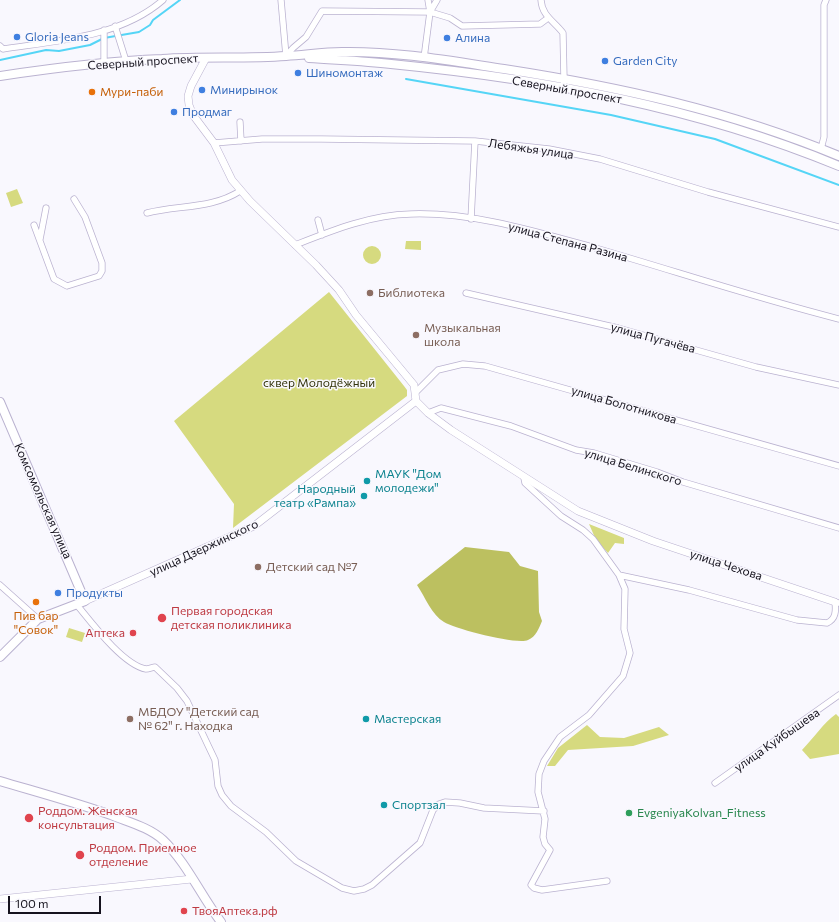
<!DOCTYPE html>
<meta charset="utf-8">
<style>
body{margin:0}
#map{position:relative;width:839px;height:922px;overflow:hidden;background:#f9f8fe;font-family:Commissioner,sans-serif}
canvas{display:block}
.scale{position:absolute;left:8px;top:896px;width:93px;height:18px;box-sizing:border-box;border:2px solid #16131e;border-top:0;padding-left:5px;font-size:12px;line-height:14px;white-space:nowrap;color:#16131e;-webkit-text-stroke:3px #f9f8fe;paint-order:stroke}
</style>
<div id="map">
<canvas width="839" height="922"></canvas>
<div class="scale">100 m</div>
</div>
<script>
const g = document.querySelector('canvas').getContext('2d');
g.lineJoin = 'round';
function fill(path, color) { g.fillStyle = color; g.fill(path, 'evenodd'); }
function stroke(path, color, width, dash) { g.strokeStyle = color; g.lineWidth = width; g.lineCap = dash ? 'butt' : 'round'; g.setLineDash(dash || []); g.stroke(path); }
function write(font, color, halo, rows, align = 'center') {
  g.font = font + ' Commissioner,sans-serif'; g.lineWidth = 3; g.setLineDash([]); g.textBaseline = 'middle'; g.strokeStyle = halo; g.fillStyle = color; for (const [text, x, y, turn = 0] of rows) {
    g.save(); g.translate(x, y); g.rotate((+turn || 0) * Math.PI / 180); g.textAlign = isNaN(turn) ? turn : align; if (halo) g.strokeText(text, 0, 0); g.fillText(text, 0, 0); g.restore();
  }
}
fill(new Path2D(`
 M17 189 23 203 11 207 6 193Z
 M406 241H421V250L405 249Z
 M363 255a9 9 0 1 1 18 0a9 9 0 1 1-18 0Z
 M329 292 404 386 407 390V396L233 528 234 504 174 421Z
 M589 524 624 538V544L615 543 608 553 596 540Z
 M69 628 85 633 82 642 66 637Z
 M836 714 839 717V754L810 759 802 750C813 739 824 722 836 714Z
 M587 725 600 737 624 738 659 727 669 735 633 746 568 750 555 766H547L558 748Z`), '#d6da7f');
fill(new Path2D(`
 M465 547 509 552 520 566 538 571 539 612 542 621C539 628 536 637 528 640 517 645 455 629 444 622 432 615 425 597 417 585Z`), '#bcc060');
stroke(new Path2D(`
 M0 60 46 50 59 51 90 45 104 38 139 32 150 25 153 20 180 0
 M406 79 611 115 715 139 839 185`), '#55d5f6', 2);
const minor = new Path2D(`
 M281 0 286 56
 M541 0C542 16 554 21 563 33L564 79 563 89
 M430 12 437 0
 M115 26 126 61
 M0 46 3 49C56 41 121 37 163 0
 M286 56 293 48 306 37 322 11 430 12 450 18 462 26 540 24 548 18
 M424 58 430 12 428 0
 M104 63V30
 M240 122 241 141
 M214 143 262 139H321L475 141 549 149 600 159 708 192 839 227
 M821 149 824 137V5L826 0
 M147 213C178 205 212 209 240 191
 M471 219 475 141
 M318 220 322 235
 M34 225 54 279 67 286 99 276 102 271V263L85 217 74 199
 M40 239 46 208
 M295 245C333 230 370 215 411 214 472 212 534 231 592 247 675 271 756 298 839 319
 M466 293 618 328 756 367 839 385
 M416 392 438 370 463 364 485 366 839 466
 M428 413 441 408 511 426 576 450 594 453 657 472 683 482 839 528
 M524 478 525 483 561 516 583 530 593 539 619 575 625 589 624 629 630 653 623 676 589 715 560 737 544 761 539 774 538 792 545 819 543 837 545 844 550 850 531 885 534 888 542 890 607 881
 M619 575 689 590 797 620 827 623C836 619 836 611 835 602L839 603
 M0 585 38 619
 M77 605C91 622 123 665 146 669 149 669 153 667 155 667L177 688 187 701 215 760 218 786 222 795 231 806 266 832 296 861 342 888 354 891 364 889 372 885 420 843 433 810 439 804 445 802 460 803 484 808 544 811
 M715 783 839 695`);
const tertiary = new Path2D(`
 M206 58 191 86 188 96 189 105 193 115 214 143 232 180 250 201 316 265 339 290 356 315 414 385 416 401
 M416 401 428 413 451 430 578 511 653 541 835 602
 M85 601 254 526 416 401
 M0 899 192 879`);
const secondary = new Path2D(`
 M0 402 85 601 38 619 0 657
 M0 781C37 792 74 802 111 815 128 822 149 827 163 840 187 863 201 896 221 922`);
const primary = new Path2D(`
 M309 58C336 60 364 61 391 64 543 79 697 107 839 166
 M0 76C53 68 108 61 162 59 203 56 245 59 286 56 305 55 323 52 342 52 396 51 451 61 504 69 620 87 730 111 839 156`);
stroke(minor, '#bab2d0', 7);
stroke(tertiary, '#bab2d0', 8);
stroke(secondary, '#bab2d0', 10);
stroke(primary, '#bab2d0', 10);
stroke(minor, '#fff', 5.5);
stroke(tertiary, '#fff', 7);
stroke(secondary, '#fff', 8);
stroke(primary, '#fff', 8);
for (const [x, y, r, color] of [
 [17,37,4,"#3f7fe0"],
 [447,38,4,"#3f7fe0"],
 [605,61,4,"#3f7fe0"],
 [298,73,4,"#3f7fe0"],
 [202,90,4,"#3f7fe0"],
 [92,92,4,"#e8710a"],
 [174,112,4,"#3f7fe0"],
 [370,293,4,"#8d6e63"],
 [416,335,4,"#8d6e63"],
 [367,481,4,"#0f9aa8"],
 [364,496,4,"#0f9aa8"],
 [258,567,4,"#8d6e63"],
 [58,593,4,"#3f7fe0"],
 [36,602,4,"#e8710a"],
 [162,618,5,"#e0444e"],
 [133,633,4,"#e0444e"],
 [130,719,4,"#8d6e63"],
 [366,719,4,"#0f9aa8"],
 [384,805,4,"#0f9aa8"],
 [629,813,4,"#2e9e5b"],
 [29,818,5,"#e0444e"],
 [80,855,5,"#e0444e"],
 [184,911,4,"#e0444e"]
]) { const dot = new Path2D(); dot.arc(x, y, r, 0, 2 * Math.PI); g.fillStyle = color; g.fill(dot); stroke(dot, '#f9f8fe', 1.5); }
write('12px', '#366cbe', '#f9f8fe', [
 ["Gloria Jeans",25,37],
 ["Алина",455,38],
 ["Garden City",613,61],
 ["Шиномонтаж",306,73],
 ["Минирынок",210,90],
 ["Продмаг",182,112],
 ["Продукты",66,593]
], 'left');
write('12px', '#16131e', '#f9f8fe', [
 ["Северный проспект",143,62,-4],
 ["Северный проспект",567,90,10],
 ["Лебяжья улица",531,149,8],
 ["улица Степана Разина",568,242,15],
 ["улица Пугачёва",653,338,15],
 ["улица Болотникова",624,405,16],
 ["улица Белинского",633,467,17],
 ["Комсомольская улица",43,501,66],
 ["улица Дзержинского",204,548,-25],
 ["улица Чехова",726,565,18],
 ["улица Куйбышева",777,740,-35]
]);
write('12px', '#c56008', '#f9f8fe', [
 ["Мури-паби",100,92],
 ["Пив бар",36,616,"center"],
 ["\"Совок\"",36,630,"center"]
], 'left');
write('12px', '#785e54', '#f9f8fe', [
 ["Библиотека",378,293],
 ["Музыкальная",424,328],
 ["школа",424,342],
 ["Детский сад №7",266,567],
 ["МБДОУ \"Детский сад",138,712],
 ["№ 62\" г. Находка",138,726]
], 'left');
write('12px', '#33340b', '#f9f8fe', [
 ["сквер Молодёжный",319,383]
]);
write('12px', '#0d838f', '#f9f8fe', [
 ["МАУК \"Дом",375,474],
 ["молодежи\"",375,488],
 ["Народный",356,489,"right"],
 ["театр «Рампа»",356,503,"right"],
 ["Мастерская",374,719],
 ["Спортзал",392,805]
], 'left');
write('12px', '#be3a42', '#f9f8fe', [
 ["Первая городская",171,611],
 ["детская поликлиника",171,625],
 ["Аптека",125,633,"right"],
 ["Роддом. Женская",38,811],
 ["консультация",38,825],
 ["Роддом. Приемное",89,848],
 ["отделение",89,862],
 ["ТвояАптека.рф",192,911]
], 'left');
write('12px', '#27864d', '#f9f8fe', [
 ["EvgeniyaKolvan_Fitness",637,813]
], 'left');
</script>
